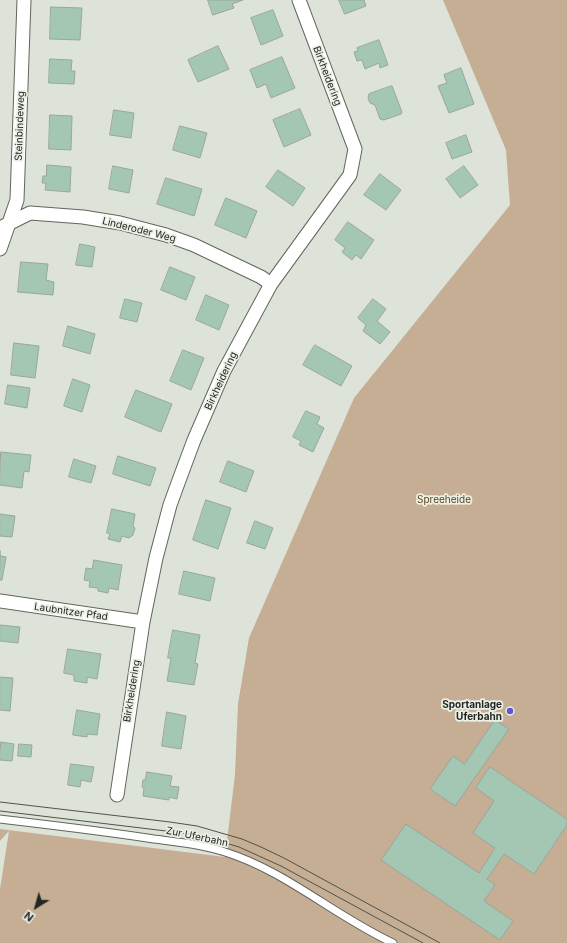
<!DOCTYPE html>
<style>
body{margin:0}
#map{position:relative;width:567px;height:943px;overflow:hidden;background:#dde3d9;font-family:Inter,sans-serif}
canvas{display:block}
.north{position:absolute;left:16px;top:887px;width:40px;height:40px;-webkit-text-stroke:3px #eaf0e6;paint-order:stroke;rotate:217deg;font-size:11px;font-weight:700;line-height:16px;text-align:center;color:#242623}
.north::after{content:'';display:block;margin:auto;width:14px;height:18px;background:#242623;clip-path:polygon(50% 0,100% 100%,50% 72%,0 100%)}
</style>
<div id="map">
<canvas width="567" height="943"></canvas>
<div class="north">N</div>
</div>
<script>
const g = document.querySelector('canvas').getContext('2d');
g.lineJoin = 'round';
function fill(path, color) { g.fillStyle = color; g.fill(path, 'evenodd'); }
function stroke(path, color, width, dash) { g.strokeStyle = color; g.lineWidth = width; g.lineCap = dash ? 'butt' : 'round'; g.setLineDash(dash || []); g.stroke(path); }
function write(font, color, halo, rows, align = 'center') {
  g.font = font + ' Inter,sans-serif'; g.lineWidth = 3.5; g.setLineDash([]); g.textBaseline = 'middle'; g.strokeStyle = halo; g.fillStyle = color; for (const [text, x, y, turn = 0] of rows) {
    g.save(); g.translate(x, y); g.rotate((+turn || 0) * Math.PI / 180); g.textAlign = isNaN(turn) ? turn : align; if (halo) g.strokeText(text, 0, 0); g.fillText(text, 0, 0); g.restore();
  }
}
fill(new Path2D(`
 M443 0H567V943H0V889L9 831 0 841V829L225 857 235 775 238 704 249 638 354 398 510 205 506 150Z`), '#c5ae93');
const building = new Path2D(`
 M208 0H243L232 4 234 8 213 15Z
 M339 0H364L366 6 345 14Z
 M51 7 82 8 80 40 50 39Z
 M273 10 283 36 261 45 251 18Z
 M379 40 388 65 380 68 379 63 365 69 362 60 357 61 354 52 358 51 357 48Z
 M218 46 229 69 198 82 188 60Z
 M282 57 295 88 271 98 266 84 257 88 250 70Z
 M50 59 72 60 71 71H75L74 84 49 83Z
 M461 68 474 104 449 113 438 86 447 83 444 75Z
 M392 86 402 112 401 114 384 120 380 119 375 105 370 103 368 98 369 94Z
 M300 109 311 135 284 147 273 120Z
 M114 110 134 113 131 138 110 135Z
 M50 115 72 116 71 150 49 149Z
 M180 126 207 133 200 158 173 150Z
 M466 135 472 152 452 159 446 143Z
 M47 165 71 167 70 192 45 190 46 183H42L43 176H46Z
 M113 166 133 170 129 193 109 189Z
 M464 166 478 185 460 198 446 179Z
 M278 170 305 188 293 206 266 187Z
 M380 174 401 190 386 210 364 195Z
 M166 178 202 189 194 216 157 204Z
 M226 198 257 211 246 238 215 225Z
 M348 222 374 240 361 259 356 255 352 260 342 252 345 248 335 240Z
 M80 244 95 247 92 267 76 265Z
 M21 262 48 264 46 280 54 282 53 295 18 292Z
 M170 267 195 277 186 300 161 290Z
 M206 295 229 305 219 330 196 320Z
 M125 299 142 303 137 322 120 318Z
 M373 299 386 309 377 321 390 332 380 344 363 331 366 325 358 318Z
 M68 326 95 334 90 354 63 346Z
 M14 343 39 346 35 378 11 375Z
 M315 345 352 366 341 386 303 365Z
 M183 350 204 358 191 390 170 381Z
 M73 379 90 385 82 412 64 406Z
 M8 385 30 388 27 408 5 404Z
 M136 390 172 404 161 432 125 417Z
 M306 411 320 417 317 424 324 428 313 452 299 445 301 441 293 437Z
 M1 452 31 455 29 472 24 471 22 488 0 485Z
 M118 456 156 468 150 486 113 474Z
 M74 459 96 466 91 483 69 477Z
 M228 461 254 471 246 492 220 482Z
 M206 500 231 508 218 549 193 540Z
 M112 509 135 514 133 526 135 528 133 535 129 538 122 536 120 542 108 539 110 534 107 533Z
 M0 514 15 516 12 537 0 536Z
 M255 521 273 528 265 549 247 543Z
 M0 551V556L6 557 2 580H0Z
 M94 560 122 565 118 590 109 588 108 593 98 591V588L89 587 90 581 84 580 86 568 92 569Z
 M184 571 215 578 210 601 179 594Z
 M0 625 20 627 18 643 0 641Z
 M173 630 200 635 195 663 198 664 194 685 167 681 171 658H168Z
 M68 649 101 654 97 679 87 677V683L74 681V675L64 673Z
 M0 677 13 678 10 711 0 710Z
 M77 710 100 714 97 735 87 734V737L73 735Z
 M167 712 186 716 181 749 162 746Z
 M495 720 509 729 455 806 430 789 453 756 464 764Z
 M1 742 14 744 12 761 0 760Z
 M19 744 32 745 31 757 18 756Z
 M71 764 94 767 91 782 81 780 80 787 68 785Z
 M490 767 567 819V825L534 874 504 854 487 879 495 885 484 901 513 921 500 940 381 860 406 824 479 873 495 848 473 833 494 801 476 788Z
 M147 772 172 776 170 786 179 787 177 799 169 797V800L143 796 144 788 142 787 143 780H145Z`);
fill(building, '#a4c7b4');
stroke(building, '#9aa59f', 1);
const service = new Path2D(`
 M0 819C51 825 103 831 154 839 177 842 202 844 225 852 286 871 336 917 393 943`);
const minor = new Path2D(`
 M0 228 30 213 83 217 120 223 166 235 194 245 261 277 271 284
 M0 249 17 200 24 0
 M0 601 143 622
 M117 795 143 622 156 558 170 505 178 483 194 440 224 371 271 284 350 175 355 149 299 0`);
stroke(service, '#61665d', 9);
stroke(minor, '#61665d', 15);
stroke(service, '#fff', 7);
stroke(minor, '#fff', 13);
stroke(new Path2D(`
 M0 802 170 822 197 826 242 839 261 847 284 858 440 943
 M0 811 166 831 196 835 215 840 239 847 281 866 423 943`), '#4f524d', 1);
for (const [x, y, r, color] of [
 [510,711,4,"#6357d0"]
]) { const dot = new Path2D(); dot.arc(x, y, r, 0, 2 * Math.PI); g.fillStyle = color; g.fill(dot); stroke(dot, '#eaf0e6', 1.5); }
write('10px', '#242623', '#eaf0e6', [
 ["Birkheidering",327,76,69],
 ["Steinbindeweg",20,126,-88],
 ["Linderoder Weg",139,230,14],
 ["Birkheidering",221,381,-65],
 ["Laubnitzer Pfad",71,612,8],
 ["Birkheidering",132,691,-81],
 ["Zur Uferbahn",197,837,12]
]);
write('10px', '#634314', '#eaf0e6', [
 ["Spreeheide",444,500]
]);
write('bold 10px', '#242623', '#eaf0e6', [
 ["Sportanlage",502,705],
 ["Uferbahn",502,717]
], 'right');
</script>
